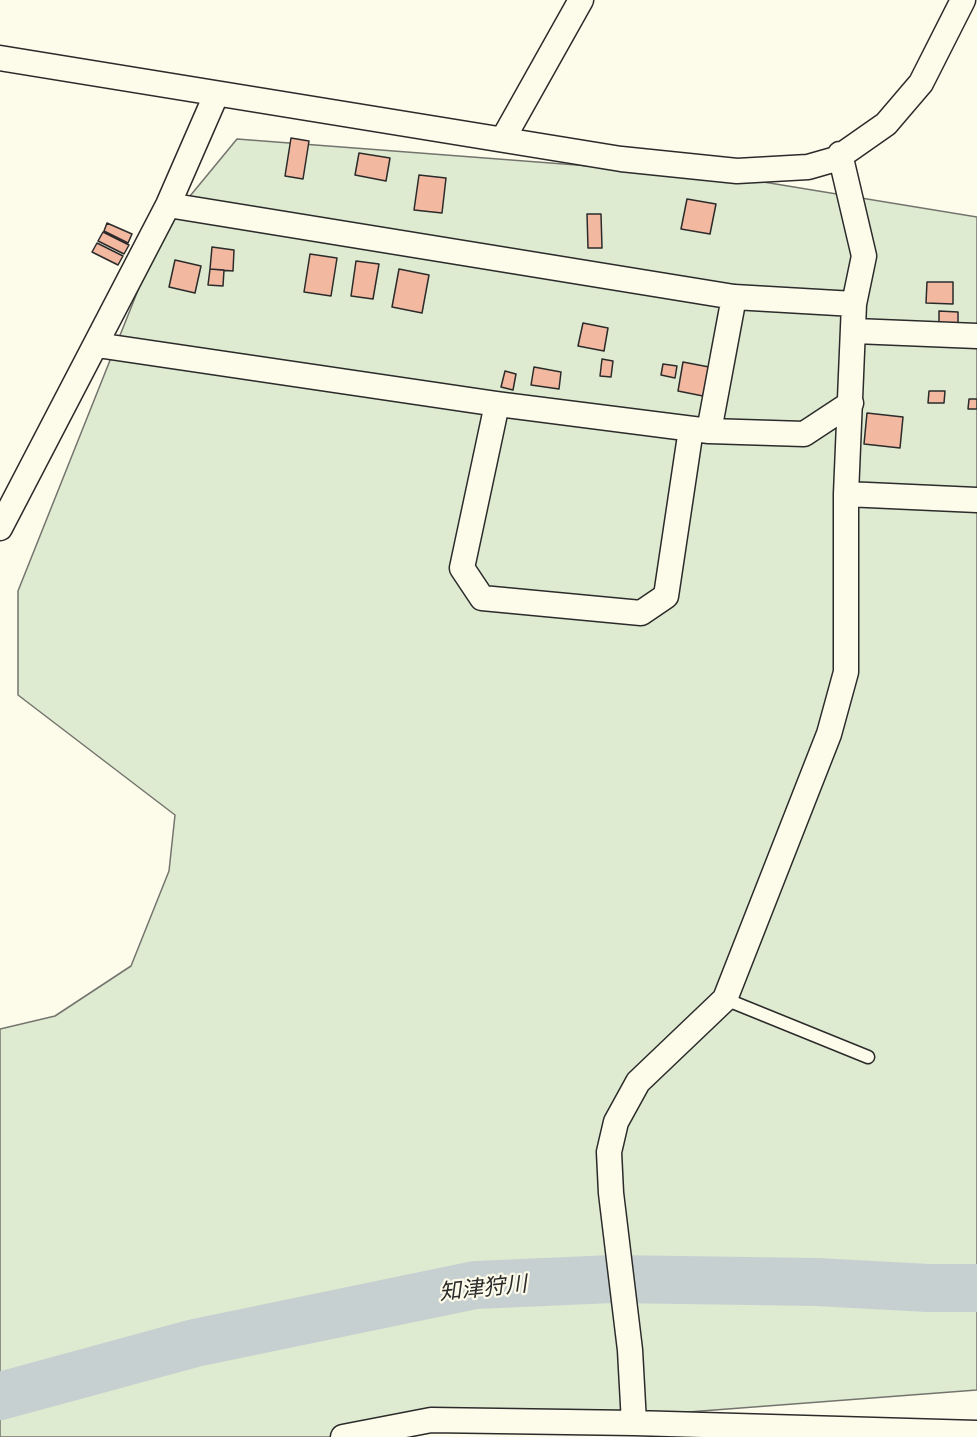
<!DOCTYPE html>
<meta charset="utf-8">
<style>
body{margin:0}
canvas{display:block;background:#fdfbea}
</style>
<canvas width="977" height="1437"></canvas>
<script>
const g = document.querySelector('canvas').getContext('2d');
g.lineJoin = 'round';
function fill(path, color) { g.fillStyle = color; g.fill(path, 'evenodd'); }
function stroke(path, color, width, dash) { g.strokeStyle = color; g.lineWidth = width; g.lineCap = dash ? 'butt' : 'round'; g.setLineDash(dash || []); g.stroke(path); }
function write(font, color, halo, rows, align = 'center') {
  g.font = font + ' Commissioner,"Noto Sans JP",sans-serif'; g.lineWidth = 4.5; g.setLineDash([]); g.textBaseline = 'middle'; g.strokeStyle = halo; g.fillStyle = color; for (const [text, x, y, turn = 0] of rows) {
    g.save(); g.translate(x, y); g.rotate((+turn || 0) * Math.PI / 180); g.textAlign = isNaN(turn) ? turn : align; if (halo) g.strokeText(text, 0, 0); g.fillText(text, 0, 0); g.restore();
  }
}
const green = new Path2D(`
 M237 139 733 177 977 217V1390L360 1437H0V1029L55 1016 131 966 169 871 175 815 18 695V591L162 230Z`);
fill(green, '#deebd1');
stroke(green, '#74746e', 1.5);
stroke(new Path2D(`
 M0 1396 195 1343 475 1285 613 1279 817 1282 928 1288H977`), '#c7d0d0', 48);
const building = new Path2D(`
 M291 138 309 141 303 179 285 176Z
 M359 153 390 158 386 181 355 175Z
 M419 175 446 178 442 213 414 210Z
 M687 199 716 204 710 234 681 229Z
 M587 214H601L602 248H588Z
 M107 223 132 234 128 243 104 231Z
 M103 232 129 245 124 254 98 241Z
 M97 243 123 256 118 265 92 252Z
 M212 247 234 250 233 271 210 269Z
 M310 254 337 258 331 296 304 292Z
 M175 260 201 266 195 293 169 287Z
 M356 261 379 264 373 299 351 296Z
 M210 269 224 270 223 286 208 285Z
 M399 269 429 275 422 313 392 307Z
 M927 282H953V304L926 303Z
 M939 311 958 312V324H939Z
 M583 323 608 328 604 351 578 346Z
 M602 359 613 361 611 377 600 376Z
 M683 362 709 367 703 396 678 391Z
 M663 364 677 366 675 378 661 375Z
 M534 367 561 372 559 389 531 385Z
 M505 371 516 374 513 390 501 387Z
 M929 391H945L944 403H928Z
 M969 399H977V409H968Z
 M867 413 903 417 900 448 864 444Z`);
fill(building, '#f2b8a0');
stroke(building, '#2b2b2b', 1.5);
const service = new Path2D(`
 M725 999 868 1057`);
const minor = new Path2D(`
 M0 58 621 159 737 171 808 167 836 159 886 124 921 83 963 0
 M503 139 581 0
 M168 205 734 297 854 304
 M855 331 977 336
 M97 345 497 404 709 431 804 434 851 403
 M497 404 462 568 482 598 641 613 666 596 691 429
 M709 431 734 297
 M846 494 977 500
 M0 528 168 205 216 95
 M634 1423 630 1350 611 1193 609 1152 616 1122 638 1082 725 999 829 734 846 672V494L854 304 864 256 840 154
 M343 1437 431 1420 634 1423 977 1433`);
stroke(service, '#2b2b2b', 15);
stroke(minor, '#2b2b2b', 27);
stroke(service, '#fdfbea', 12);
stroke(minor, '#fdfbea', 24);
write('italic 22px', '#2b2b2b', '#fdfbea', [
 ["知津狩川",483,1288,-6]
]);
</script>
